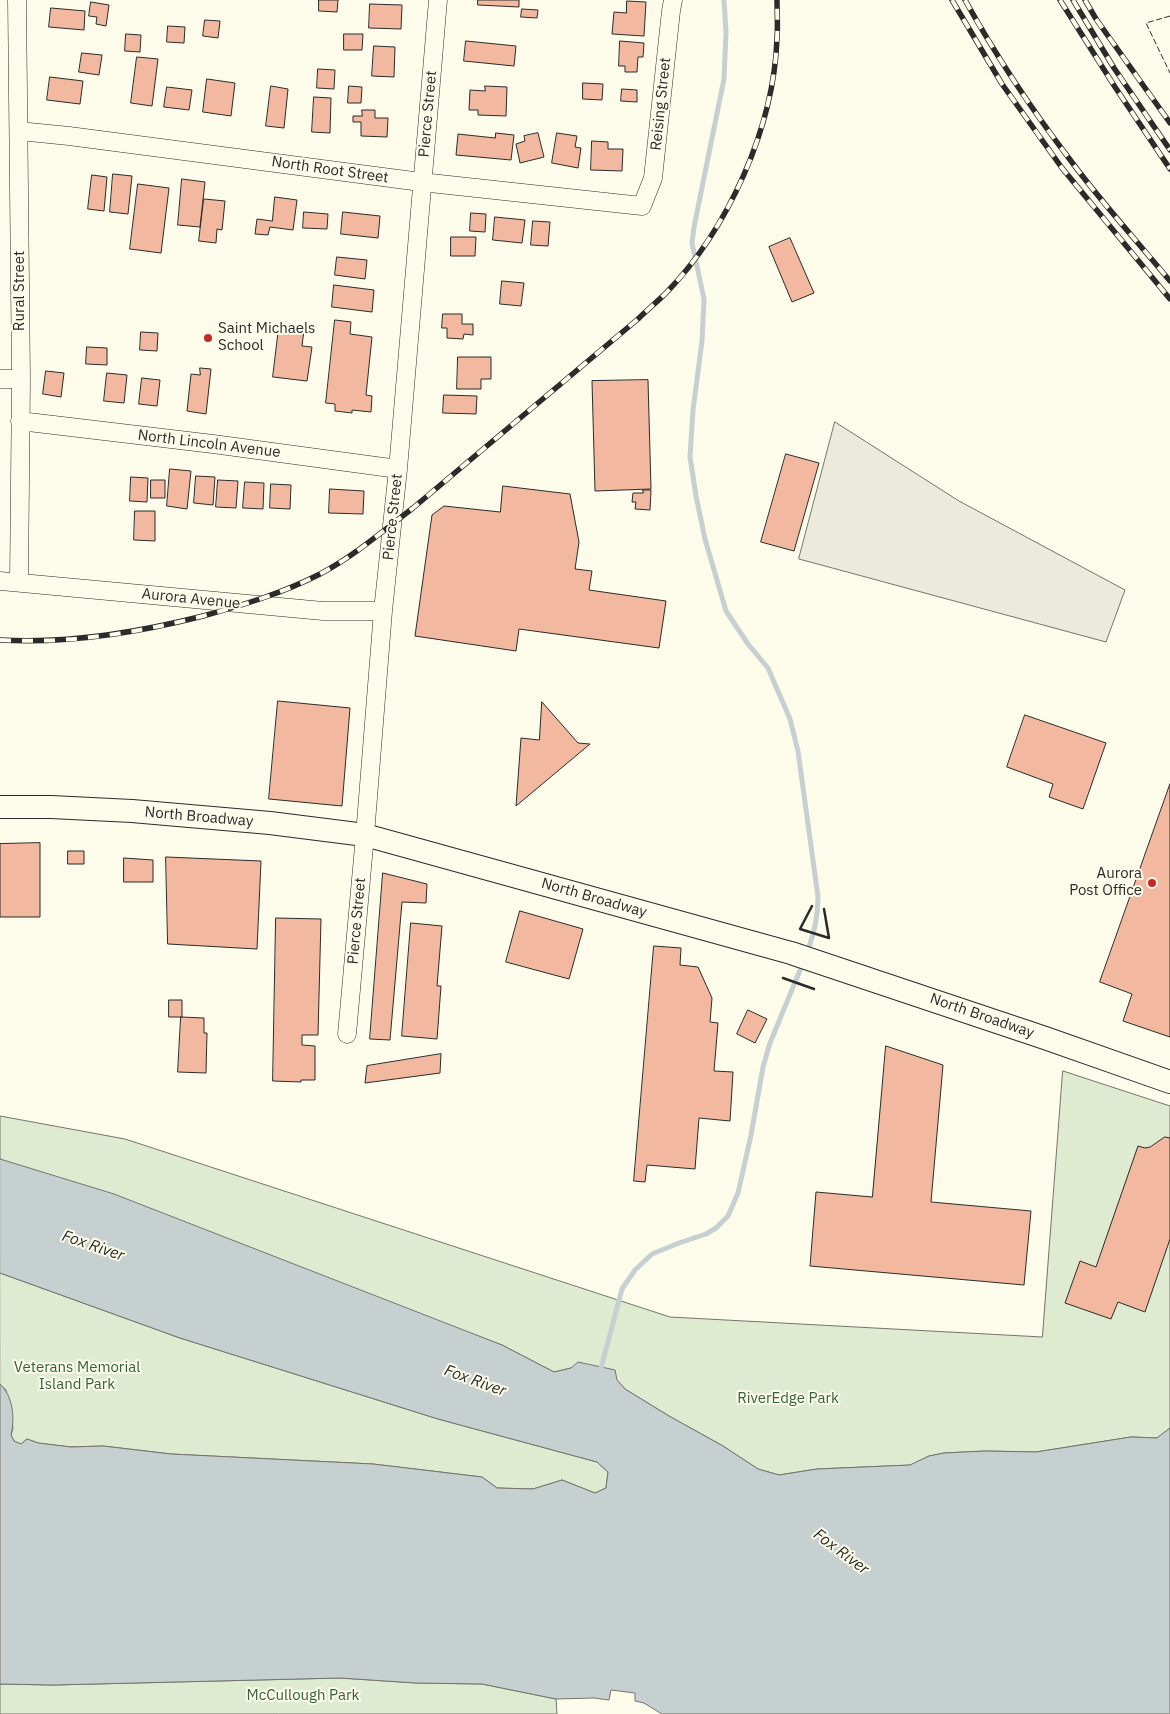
<!DOCTYPE html>
<style>
body{margin:0}
canvas{display:block;background:#fdfbea}
</style>
<canvas width="1170" height="1714"></canvas>
<script>
const g = document.querySelector('canvas').getContext('2d');
g.lineJoin = 'round';
function fill(path, color) { g.fillStyle = color; g.fill(path, 'evenodd'); }
function stroke(path, color, width, dash) { g.strokeStyle = color; g.lineWidth = width; g.lineCap = dash ? 'butt' : 'round'; g.setLineDash(dash || []); g.stroke(path); }
function write(font, color, halo, rows, align = 'center') {
  g.font = font + ' "IBM Plex Sans",sans-serif'; g.lineWidth = 4; g.setLineDash([]); g.textBaseline = 'middle'; g.strokeStyle = halo; g.fillStyle = color; for (const [text, x, y, turn = 0] of rows) {
    g.save(); g.translate(x, y); g.rotate((+turn || 0) * Math.PI / 180); g.textAlign = isNaN(turn) ? turn : align; if (halo) g.strokeText(text, 0, 0); g.fillText(text, 0, 0); g.restore();
  }
}
const green = new Path2D(`
 M1063 1071 1170 1106V1428L1157 1438 1131 1437 1036 1452 985 1451 944 1453 929 1456 911 1465 817 1469 779 1475 758 1469 723 1446 669 1416 625 1389 617 1380 571 1368 554 1372 502 1345 0 1160V1116L125 1139 670 1317 1042 1337Z
 M0 1273 180 1338 438 1419 597 1462 608 1472 606 1488 595 1493 562 1480 533 1489 497 1488 482 1477 373 1464 171 1454 103 1446 71 1447 38 1443 27 1439 21 1444 14 1441 11 1435 13 1428 6 1390 0 1384Z
 M340 1678 416 1683 482 1684 556 1699 557 1714H0V1684L53 1685Z`);
fill(green, '#deebd1');
stroke(green, '#74746e', 1);
const parking = new Path2D(`
 M835 422 959 501 1125 590 1106 642 799 559Z`);
fill(parking, '#eceadb');
stroke(parking, '#74746e', 1);
const water = new Path2D(`
 M0 1159 114 1194 502 1345 554 1372 571 1368 578 1362 615 1370 617 1380 625 1389 669 1416 723 1446 758 1469 779 1475 817 1469 910 1465 929 1456 944 1453 985 1451 1036 1452 1131 1437 1157 1438 1170 1428V1714H662L644 1703 635 1701V1693L611 1690 609 1700 594 1698 556 1699 482 1684 416 1683 340 1678 53 1685 0 1684V1384C13 1396 15 1418 11 1435L14 1441 21 1444 27 1439 38 1443 71 1447 103 1446 171 1454 373 1464 482 1477 497 1488 533 1489 562 1480 595 1493 606 1488 608 1472 597 1462 438 1419 180 1338 0 1273Z`);
fill(water, '#c7d0d0');
stroke(water, '#74746e', 1);
stroke(new Path2D(`
 M724 0 726 32 724 79 694 227 692 243 704 299 702 341 693 410 690 457 696 496 705 539 726 611 748 644 768 668 790 719 798 751 818 897C818 918 814 933 807 953
 M600 1372 622 1289 635 1270 652 1254 679 1243 706 1234 716 1228 728 1216 738 1193 751 1135 763 1067 770 1043 803 963`), '#c7d0d0', 5);
const building = new Path2D(`
 M319 0H338L337 12 319 11Z
 M478 0H519V7L478 5Z
 M627 1 646 2 644 36 612 34 614 12 626 13Z
 M91 2 109 5 106 26 96 24 97 17 89 16Z
 M370 4 402 5 401 29 369 28Z
 M51 8 85 11 84 30 49 27Z
 M522 9 538 10 537 18 521 17Z
 M205 20 220 21 218 38 203 36Z
 M168 26 185 27 184 43 167 42Z
 M126 34 141 35 140 52 125 51Z
 M344 34H363L362 50H344Z
 M466 41 516 46 514 66 464 61Z
 M620 41 644 43 643 57H638L637 72H625V66H619Z
 M374 46 395 47 394 77 372 76Z
 M82 53 102 55 99 75 79 72Z
 M137 57 158 59 152 106 131 103Z
 M318 69 335 70 334 89 317 88Z
 M50 77 83 81 80 104 47 100Z
 M207 79 235 83 231 116 203 112Z
 M583 83 603 84 602 100 583 99Z
 M271 86 288 89 284 128 266 126Z
 M349 86 362 87 361 103H348Z
 M485 86 507 87 506 116 478 115V110H469L470 90 485 91Z
 M167 87 192 90 189 110 164 107Z
 M622 89 637 90V102L621 101Z
 M314 97 331 98 330 133 312 132Z
 M362 110H375V118H388L387 137 361 136V122H353V116H362Z
 M496 133 514 135 511 160 456 155 458 134 495 138Z
 M538 133 544 157 520 163 516 144 525 141 524 136Z
 M557 133 577 136 575 147 581 148 578 168 552 163Z
 M592 141 608 142V149H623L622 171 591 170Z
 M113 174 132 176 128 214 110 212Z
 M92 175 107 177 104 211 88 209Z
 M182 179 205 182 200 227 178 225Z
 M138 184 169 188 161 253 130 249Z
 M275 197 297 200 293 230 270 227 268 235 255 234 257 219 272 221Z
 M204 199 225 201 222 230 217 229 216 243 199 241Z
 M304 212 328 214 327 229 303 228Z
 M343 212 380 216 378 238 341 234Z
 M471 213 486 214 485 232 470 231Z
 M495 217 525 220 522 243 493 240Z
 M533 221 550 222 548 246 531 245Z
 M451 237H476L475 256H451Z
 M790 238 814 293 792 302 769 247Z
 M337 257 367 260 365 279 335 275Z
 M502 281 524 283 521 306 500 304Z
 M334 285 374 290 372 312 332 307Z
 M443 314H462V324H473V335L464 334 463 339 447 338V328H442Z
 M335 320 351 322 350 334 372 337 366 395 372 396 371 412 352 410V413L335 411V404L326 403Z
 M279 327 304 330 302 346 312 347 307 381 273 377Z
 M141 332 158 333 157 351 140 350Z
 M87 347 107 348V365L86 364Z
 M458 357H491V379H481V389H457Z
 M200 368 211 369 206 414 187 411 191 374 200 375Z
 M46 371 64 373 61 397 43 394Z
 M107 373 127 375 124 403 104 401Z
 M142 378 160 380 157 406 139 404Z
 M648 380 651 489 595 491 592 381Z
 M444 395 477 396 476 414 443 413Z
 M786 454 819 463 794 551 761 542Z
 M170 469 191 471 187 509 167 506Z
 M196 476 215 477 213 505 194 503Z
 M131 477 148 478 147 502 130 501Z
 M151 480H165V498H151Z
 M218 480 238 481 236 508 216 507Z
 M245 482 264 483 263 509 243 508Z
 M271 484 291 485 290 509 270 508Z
 M503 486 570 494 579 542 575 569 592 571 589 590 666 601 659 648 519 629 516 651 415 636 432 515 444 506 500 512Z
 M330 489 364 491 363 514 329 513Z
 M643 490H651L650 510 635 509 636 502H632L633 493H643Z
 M135 511H155V541L134 540Z
 M278 701 350 708 342 806 269 799Z
 M542 702 578 743 590 744 516 806 521 738 539 740Z
 M1025 715 1106 743 1083 809 1049 797 1053 784 1007 767Z
 M1170 784V1037L1123 1021 1132 994 1100 982Z
 M40 843V917H0V844Z
 M68 851H84V864H68Z
 M166 857 261 861 257 949 168 944Z
 M124 858 153 860V882H124Z
 M383 873 427 884 426 903 402 902 390 1040 370 1039Z
 M520 911 583 929 569 979 506 962Z
 M276 918 321 919 318 1035H302V1045L315 1046V1080H301V1082L273 1081Z
 M411 923 442 926 437 986H441L437 1039 402 1036Z
 M654 946 681 948 680 965 698 967 712 998 710 1022 718 1023 714 1071 733 1072 730 1121 699 1118 695 1169 647 1165 645 1182 634 1181Z
 M169 1000H182V1017H169Z
 M748 1010 767 1019 755 1043 737 1034Z
 M181 1017 204 1018V1033H207L206 1073 178 1072Z
 M886 1046 943 1065 931 1202 1031 1211 1024 1285 810 1266 816 1192 872 1197Z
 M441 1054 440 1073 365 1083 367 1066Z
 M1165 1137 1170 1138V1239L1145 1312 1118 1302 1111 1319 1065 1303 1080 1261 1096 1267 1138 1146 1145 1148 1150 1147Z`);
fill(building, '#f2b8a0');
stroke(building, '#2b2b2b', 1);
const minor = new Path2D(`
 M17 0 21 379 19 582
 M19 131 69 136 421 182 642 206 653 178 671 11 673 0
 M0 379H21
 M20 421 213 444 398 469
 M0 581 323 611H383
 M347 1034 365 835 383 611 398 469 438 0`);
const major = new Path2D(`
 M0 807H51L132 811 270 823 365 835 791 953 1045 1038 1170 1082`);
stroke(minor, '#2b2b2b', 19);
stroke(major, '#2b2b2b', 24);
stroke(minor, '#fdfbea', 18);
stroke(major, '#fdfbea', 22);
const rail = new Path2D(`
 M952 0 1002 84 1062 168 1170 299
 M965 0C996 56 1032 110 1071 161 1102 203 1137 241 1170 281
 M1060 0 1115 87 1170 169
 M1073 0 1114 68 1170 150
 M1085 0 1096 19 1170 123
 M0 640C69 644 136 633 203 616 243 605 283 593 320 574 354 556 383 531 413 508L638 319C647 310 657 302 666 293 728 229 774 128 777 38 778 26 777 13 777 0`);
stroke(rail, '#2b2b2b', 5.5);
stroke(rail, '#fdfbea', 4, [11]);
stroke(new Path2D(`
 M1170 16 1146 23 1170 73`), '#2b2b2b', 1, [6, 2.5]);
stroke(new Path2D(`
 M812 906 800 929 829 938 824 909
 M783 978 814 989`), '#2b2b2b', 2.5);
for (const [x, y, r, color] of [
 [208,338,5,"#c62828"],
 [1152,883,5,"#c62828"]
]) { const dot = new Path2D(); dot.arc(x, y, r, 0, 2 * Math.PI); g.fillStyle = color; g.fill(dot); stroke(dot, '#fdfbea', 2); }
write('15px', '#2b2b2b', '#fdfbea', [
 ["Reising Street",661,104,-84],
 ["Pierce Street",428,114,-85],
 ["North Root Street",330,170,8],
 ["Rural Street",20,291,-90],
 ["North Lincoln Avenue",209,444,7],
 ["Pierce Street",393,517,-84],
 ["Aurora Avenue",191,599,6],
 ["North Broadway",199,817,5],
 ["North Broadway",594,898,16],
 ["Pierce Street",357,921,-85],
 ["North Broadway",982,1016,19]
]);
write('15px', '#2b2b2b', '#fdfbea', [
 ["Saint Michaels",218,329],
 ["School",218,346],
 ["Aurora",1142,874,"right"],
 ["Post Office",1142,891,"right"]
], 'left');
write('15px', '#34623c', '#fdfbea', [
 ["Veterans Memorial",77,1368],
 ["Island Park",77,1385],
 ["RiverEdge Park",788,1399],
 ["McCullough Park",303,1696]
]);
write('italic 16px', '#2b2b2b', '#fdfbea', [
 ["Fox River",93,1246,19],
 ["Fox River",475,1381,20],
 ["Fox River",841,1552,37]
]);
</script>
